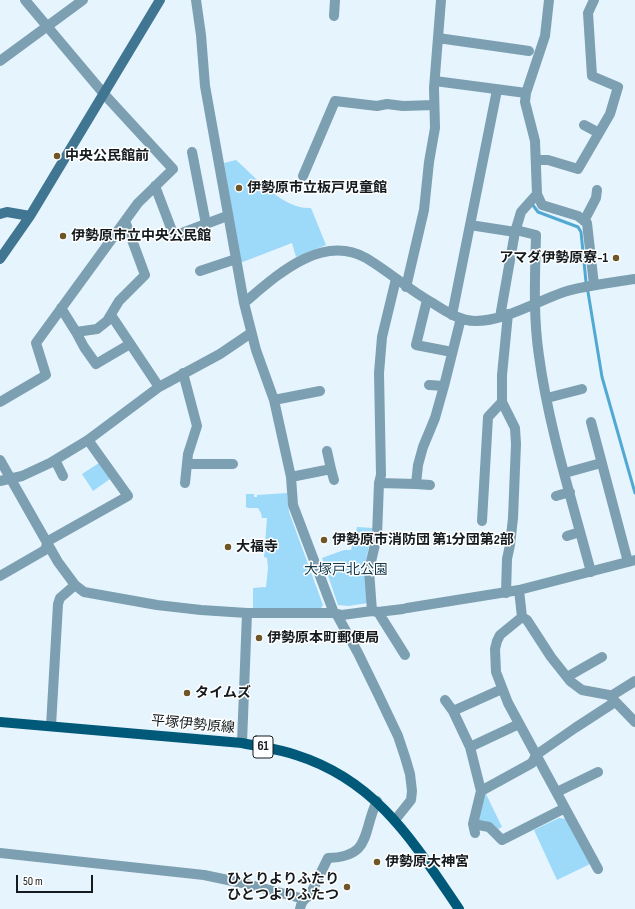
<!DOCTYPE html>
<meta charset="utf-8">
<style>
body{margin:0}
#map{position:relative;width:635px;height:909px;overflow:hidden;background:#e5f4fd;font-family:"Sofia Sans Condensed",sans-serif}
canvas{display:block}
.scale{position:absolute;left:16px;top:875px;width:77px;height:18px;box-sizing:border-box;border:2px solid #141a1d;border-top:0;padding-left:5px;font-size:12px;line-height:14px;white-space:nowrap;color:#141a1d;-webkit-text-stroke:3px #fff;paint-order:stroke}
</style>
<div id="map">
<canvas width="635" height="909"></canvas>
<div class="scale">50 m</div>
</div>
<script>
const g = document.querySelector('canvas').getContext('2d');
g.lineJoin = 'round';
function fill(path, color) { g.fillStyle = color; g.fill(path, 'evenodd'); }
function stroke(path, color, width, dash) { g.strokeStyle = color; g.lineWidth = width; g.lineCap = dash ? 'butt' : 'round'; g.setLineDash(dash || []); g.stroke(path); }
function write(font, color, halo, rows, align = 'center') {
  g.font = font + ' "Sofia Sans Condensed","Noto Sans JP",sans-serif'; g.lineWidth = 3; g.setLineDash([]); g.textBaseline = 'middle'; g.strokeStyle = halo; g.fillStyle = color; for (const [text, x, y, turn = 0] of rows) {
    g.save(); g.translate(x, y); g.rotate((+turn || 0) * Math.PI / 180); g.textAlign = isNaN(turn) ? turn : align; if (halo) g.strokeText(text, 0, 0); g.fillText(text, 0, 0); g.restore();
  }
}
fill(new Path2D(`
 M236 160C255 177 284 210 311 208L326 245 296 257 292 243 240 263 224 163Z
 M99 463 110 479 93 491 82 474Z
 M287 493 289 512 323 605 321 608 253 611V588L266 587 268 568 267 558 264 557 267 518H262L261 513 258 508H248L246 507V494H254V497H257V495Z
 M357 527 373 528 365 565 368 603 348 606 338 605 322 558 344 550H351Z
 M486 794 502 827 498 829 492 823 480 821 478 818 483 796Z
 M559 818 567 819 590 864 557 880 534 830Z`), '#9dd9f9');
stroke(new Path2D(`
 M532 204 538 212 578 227 581 232 586 282
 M588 292 602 377 635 493`), '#51a9d3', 3);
stroke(new Path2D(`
 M196 0 201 35 205 86 244 303 256 350 274 400 291 477 293 505 334 613 337 615 358 653 378 694 398 736 405 757 410 774 412 791 411 800 395 820
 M549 0 545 36 526 93 525 102 535 141 537 194 542 205 578 216 587 223 594 285
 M334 16 335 0
 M438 38 529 51
 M0 61 83 0
 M435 81 526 93
 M584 125 599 133
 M192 152 206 224
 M536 160H548L578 169 610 114 618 87 592 76 588 13 594 0
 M303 176 335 101 377 106 387 104 403 106 434 105
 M155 186 174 236 227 216
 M584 221 596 198 597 190
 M470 225 515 232
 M516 230 536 235C535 275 533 316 539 356 549 429 572 500 591 572
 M200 271 236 259
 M406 287 424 210 429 162 435 128 434 88 441 0
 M427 300 416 345 452 352
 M244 303C276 276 321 233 366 258 388 271 408 289 431 302 444 310 459 321 475 321 505 321 535 302 564 292 587 285 611 283 635 279
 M61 308 76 332 97 329 107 321 119 301 145 275 125 221
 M111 315 159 387
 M452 315 497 90
 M500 317 515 232 521 212 537 194
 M76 332 84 347 96 364 130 344
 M183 373 197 426 188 454 185 483
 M429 385 444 386
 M547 398 582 389
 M274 400 320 391
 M0 402 46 375 36 343 138 203 173 169 104 94 25 0
 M591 422 628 562
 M327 451 331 469
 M0 460 58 562 75 585 84 592 157 605 201 610 247 613H334L342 615 372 611 378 612 403 609 407 608 519 590 635 560
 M55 460 63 476
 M187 464H233
 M565 473 601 463
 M291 477 331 469 334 480
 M0 481 22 476 50 463 88 440 159 387 220 354 251 333
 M379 483 416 484 418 465 423 447 435 418 444 386 461 318
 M416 484 430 485
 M556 496 570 492
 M482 521 488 417 502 402
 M567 536 580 532
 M0 576 45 550 48 541 128 496 88 440
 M519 590 522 617 527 620 551 657 570 681 582 690 609 695 635 722
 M506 593 507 559 510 545 513 518 516 444 515 428 502 402V375L508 314
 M372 611 369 570 377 536 379 483 381 475 379 373 382 337 396 279
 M378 612 405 655
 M522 617 500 635 497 641 495 649 496 672 508 703 598 869
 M567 677 602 657
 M611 696 635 681
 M445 700 453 711 470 747 481 791 473 824 475 833
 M453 711 502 689
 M51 726 58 604 60 598 75 585
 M242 743 247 613
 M470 747 519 724
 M481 791 532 763 536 755 575 728 615 702
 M557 792 598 772
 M473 824 489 827 502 840 565 808
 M0 853 204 875 247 884 304 899
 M300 909C301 902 304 899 310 895L328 858C372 857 362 832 377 801`), '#7c9fb1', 10);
stroke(new Path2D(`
 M0 214 7 212 30 216
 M0 259 30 216 160 0`), '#407691', 10);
stroke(new Path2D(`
 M0 722 242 743C261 747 279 749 296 755 378 781 414 843 459 909`), '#005979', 10);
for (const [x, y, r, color] of [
 [57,156,4,"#6f5627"],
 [239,188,4,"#6f5627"],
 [63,236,4,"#6f5627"],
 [616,258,4,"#6f5627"],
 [324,540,4,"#6f5627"],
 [228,547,4,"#6f5627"],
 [259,638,4,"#6f5627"],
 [187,693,4,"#6f5627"],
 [377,862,4,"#6f5627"],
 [347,887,4,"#6f5627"]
]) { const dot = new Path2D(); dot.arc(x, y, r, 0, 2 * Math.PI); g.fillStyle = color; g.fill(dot); stroke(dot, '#fff', 1.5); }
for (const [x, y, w] of [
 [263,747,20]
]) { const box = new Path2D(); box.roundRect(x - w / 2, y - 11, w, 22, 3); g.fillStyle = '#fff'; g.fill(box); stroke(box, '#141a1d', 1); }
write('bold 13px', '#141a1d', null, [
 ["61",263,747]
]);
write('bold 14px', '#141a1d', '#fff', [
 ["中央公民館前",65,156],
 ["伊勢原市立板戸児童館",247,188],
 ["伊勢原市立中央公民館",71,236],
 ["アマダ伊勢原寮-1",608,258,"right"],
 ["伊勢原市消防団 第1分団第2部",332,540],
 ["大福寺",236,547],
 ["伊勢原本町郵便局",267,638],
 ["タイムズ",195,693],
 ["伊勢原大神宮",385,862],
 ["ひとりよりふたり",339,879,"right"],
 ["ひとつよりふたつ",339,895,"right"]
], 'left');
write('14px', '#12394b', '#fff', [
 ["大塚戸北公園",346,570]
]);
write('14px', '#141a1d', '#fff', [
 ["平塚伊勢原線",193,725,5]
]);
</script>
